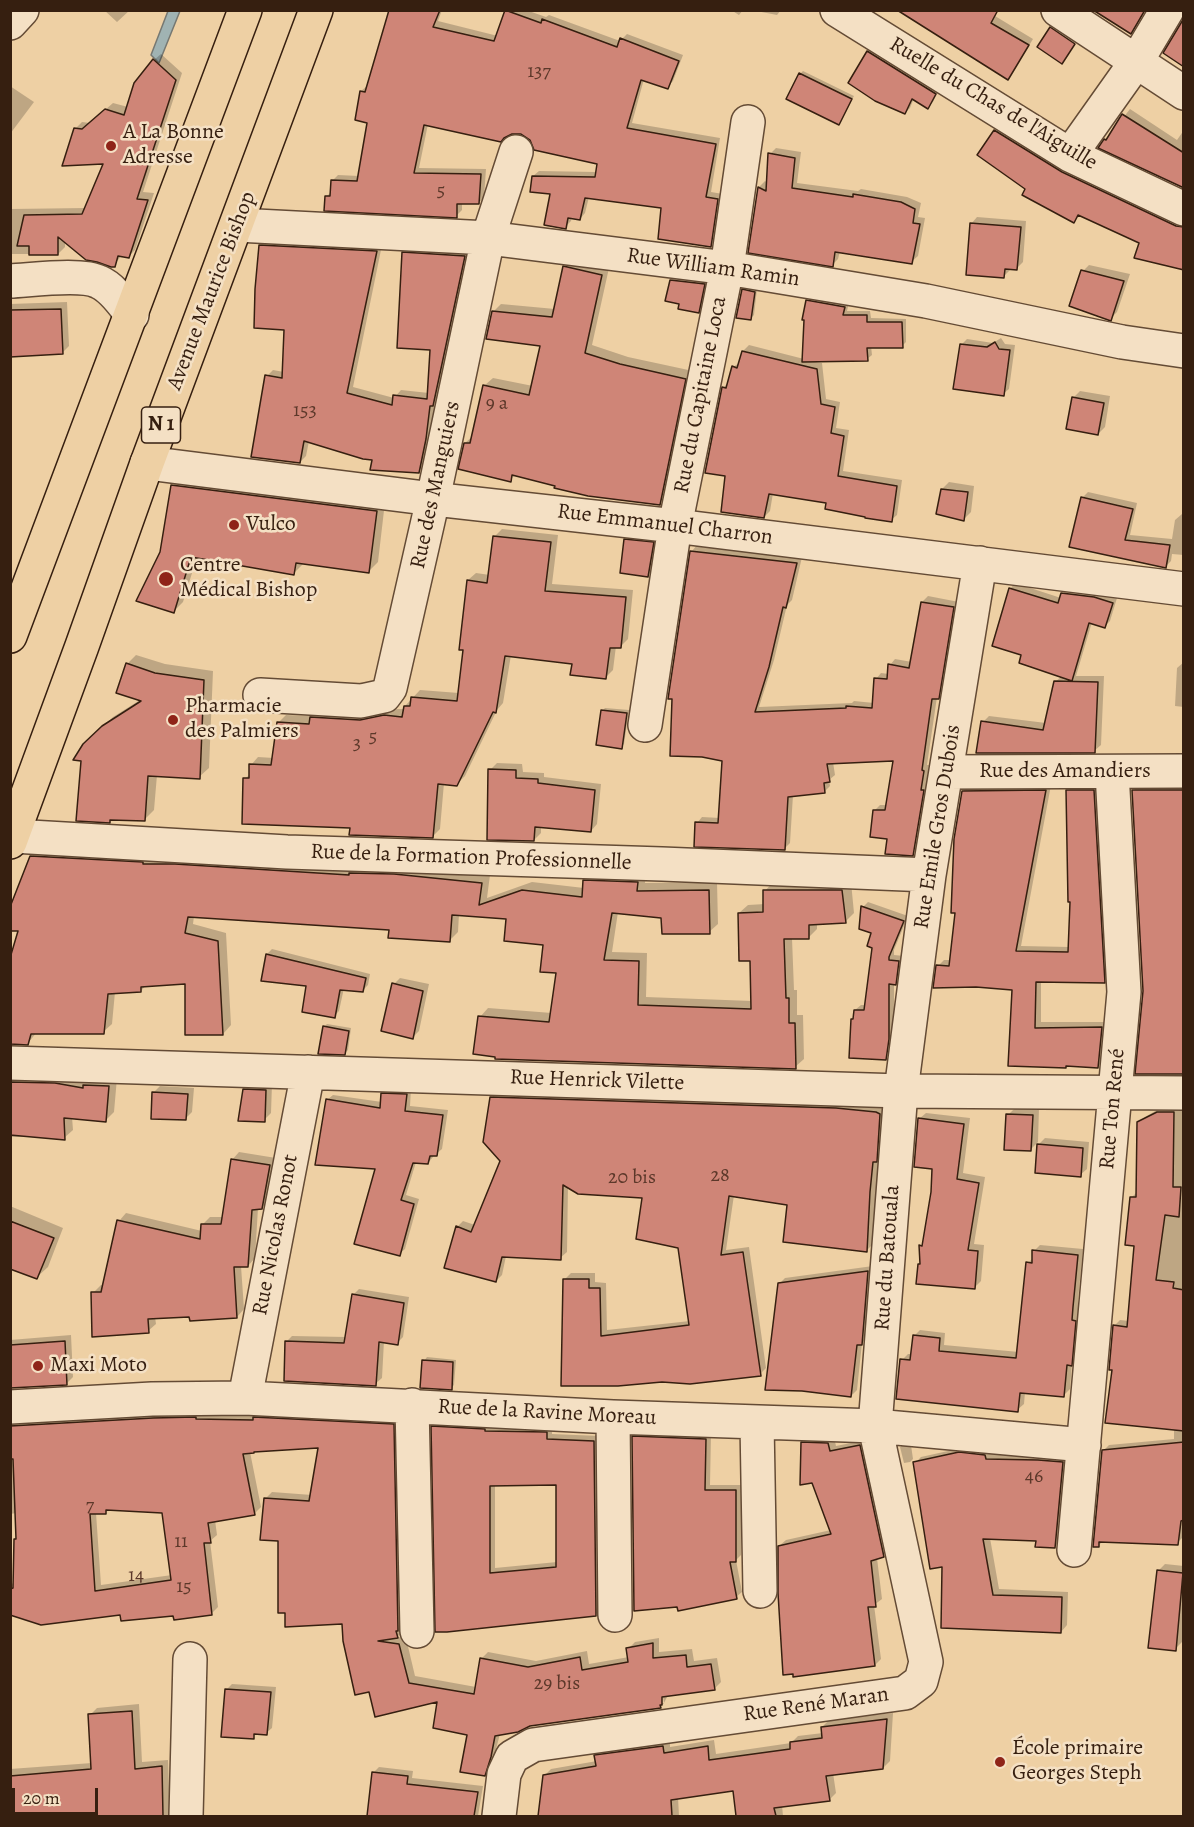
<!DOCTYPE html>
<meta charset="utf-8">
<style>
body{margin:0}
#map{position:relative;width:1194px;height:1827px;overflow:hidden;background:#eed0a4;font-family:Alegreya,serif}
canvas{display:block}
.frame{position:absolute;inset:0;border:12px solid #361f10;pointer-events:none}
.scale{position:absolute;left:12px;top:1788px;width:86px;height:27px;box-sizing:border-box;border:3px solid #361f10;border-top:0;padding-left:8px;font-size:18px;line-height:21px;white-space:nowrap;color:#361f10;-webkit-text-stroke:4px #f4e0c4;paint-order:stroke}
</style>
<div id="map">
<canvas width="1194" height="1827"></canvas>
<div class="frame"></div>
<div class="scale">20 m</div>
</div>
<script>
const g = document.querySelector('canvas').getContext('2d');
g.lineJoin = 'round';
function fill(path, color) { g.fillStyle = color; g.fill(path, 'evenodd'); }
function stroke(path, color, width, dash) { g.strokeStyle = color; g.lineWidth = width; g.lineCap = dash ? 'butt' : 'round'; g.setLineDash(dash || []); g.stroke(path); }
function write(font, color, halo, rows, align = 'center') {
  g.font = font + ' Alegreya,serif'; g.lineWidth = 5; g.setLineDash([]); g.textBaseline = 'middle'; g.strokeStyle = halo; g.fillStyle = color; for (const [text, x, y, turn = 0] of rows) {
    g.save(); g.translate(x, y); g.rotate((+turn || 0) * Math.PI / 180); g.textAlign = isNaN(turn) ? turn : align; if (halo) g.strokeText(text, 0, 0); g.fillText(text, 0, 0); g.restore();
  }
}
const water = new Path2D(`
 M168 11H180L159 63 151 55Z`);
fill(water, '#a0b3b3');
stroke(water, '#767872', 1.5);
fill(new Path2D(`
 M104 10H130L117 22Z
 M390 10H442L438 21 498 36 507 10H526L546 17 549 15 620 41 627 34 683 55 673 81 667 87 644 79 632 123 720 138 711 192 723 194 716 240 711 245 663 207 589 197 585 213 580 219 572 217 571 221 565 227 552 193 533 176 539 171 597 172 598 163 531 139 522 133 428 124 419 168 486 169 484 197 479 203H462V210L456 216 326 197 332 191V181L338 175 359 176 369 122 361 91 367 86Z
 M731 10H743L739 15Z
 M751 10H781L777 15Z
 M905 10H998L995 16 1033 39 1013 72 1008 78Z
 M1054 25 1077 40 1065 59 1051 28Z
 M873 46 940 88 933 102 928 107 914 98 910 108 905 113 850 83 868 51Z
 M161 54 182 73 143 192 154 193 135 250 128 257 122 255 114 265 65 241V247L58 254H10V209L86 208 105 162 75 129 82 122 90 123 113 103 128 107 154 60Z
 M803 71 854 96 839 123 800 74Z
 M10 86 34 102 10 134Z
 M1130 109 1177 140 1184 130V186L1106 140Z
 M1002 125 1184 220V267L1141 242 1081 214 1074 222 1027 189 996 131Z
 M776 148 801 152 797 183 858 191 861 189 907 197 921 203 918 217 925 218 918 256 911 262 840 251 838 259 832 265 750 251 759 187 765 181 768 183 770 154Z
 M977 217 1026 221 1023 262 1017 268H1010V270L1003 277 971 224Z
 M266 239 382 245 353 387 394 398 401 390 429 393 432 349 403 253 410 247 470 250 439 398 435 402 432 432 425 465 419 471 309 441 306 456 300 462 267 376 273 370 284 372 285 328 260 246Z
 M572 259 609 268 592 345 628 357 693 371 667 496 659 504 556 484 516 474 510 480 465 443 474 435 485 385 493 378 533 386 542 344 493 312 501 304 555 309 564 267Z
 M1089 265 1130 274 1117 312 1110 319 1083 271Z
 M674 277 707 281 701 309 698 312 671 280Z
 M746 287 757 289 754 315 751 318 743 290Z
 M812 296 849 302 847 311H870L871 318 906 319V342L902 346H871L872 355 867 359 815 362 822 363 826 399 840 402 836 428 849 430 843 471 902 480 897 515 891 520 828 502 773 493 770 511 764 517 726 475 723 388 729 382 733 367 741 362 743 351 749 345 804 359 808 301Z
 M67 302 69 346 62 353 10 355V304Z
 M1001 338 1005 344 1015 345 1009 389 1003 394 961 345 967 339 993 343Z
 M1080 391 1110 396 1105 427 1098 434 1073 398Z
 M182 476 385 502 378 562 369 571 303 564 294 573 197 557 183 602 174 611 161 553 173 486Z
 M949 482 974 486 971 512 964 519 942 489Z
 M1088 492 1137 503 1130 535 1172 539 1175 520 1182 514H1184V555L1172 554 1171 561 1166 566 1071 546 1082 498Z
 M502 529 558 535 552 584 633 590 628 639 620 647 616 646 613 670 605 678 574 663 511 655 503 703 497 710 465 776 457 784 444 783 440 829 433 836 351 826 245 779 251 773V765L258 757 274 758 278 723 286 715 312 716 319 710 405 709V706L420 690 459 693 465 649 468 580 476 573 490 575 495 536Z
 M629 537 656 540 651 572 648 575 626 540Z
 M697 545 802 557 792 600 787 605 774 660 759 707 852 703 854 701 874 703 876 679 881 673 889 674 890 665 895 659 912 662 922 602 928 596 959 602 944 692 937 697 927 765H929L926 785H929L918 848 913 854 889 838 875 810 880 805H888L895 760 833 762 835 775 829 780 830 786 824 792 793 795 790 843 784 849 697 823 702 817 720 818 724 760 692 551Z
 M1015 583 1061 598 1063 594 1068 588 1117 598 1110 621 1105 626 1092 622 1076 676H1104L1101 745 1094 751 983 722 989 716 1046 723 1055 682 1062 676 1023 654 1010 589Z
 M136 655 165 664 213 671 209 768 199 777 157 775 154 810 145 819 113 818 109 821 84 745 113 717 140 700 127 664Z
 M1184 662V707L1175 706 1177 668Z
 M605 708 629 710 624 744 621 747 602 711Z
 M497 763 522 764 523 772 544 773V777L601 784 597 824 591 831 541 826V833L534 840 490 770Z
 M969 785H1051L1021 946 1070 947 1071 901 1068 791 1074 785H1100L1110 975 1104 981 1041 980V1022H1107L1104 1060 1098 1066 1010 1064 1013 989 935 986 938 966 944 960H951L957 911 963 791Z
 M1139 785H1184V1073L1144 991 1133 791Z
 M40 848 403 866 490 875 487 898 532 882 584 888 585 881 594 872 646 874 645 883 717 882 718 924 709 932 663 917 618 912 612 952 647 953 646 997 752 1001V959L739 913 748 905 765 904V891L773 882H851L854 913 846 921 817 923V929L808 938H792L794 990H797V1015H803L804 1059 795 1067 480 1017 488 1008 552 1013 557 972 545 944 508 917 459 914 458 932 449 941 391 929 194 916 193 924 226 933 231 1025 223 1034 187 983 146 985 141 991 115 992 112 1024 103 1032H37L28 1043 20 930 31 857Z
 M868 902 908 916 894 950V955L904 956 901 978 894 983V1032L891 1053 886 1058 855 1018V1010L861 1005H866L873 947V932L863 907Z
 M272 949 370 974 368 985 363 990 344 988 339 1011 334 1016 308 985 267 954Z
 M400 978 429 984 419 1031 413 1037 394 984Z
 M327 1024 351 1028 348 1050 345 1053 324 1027Z
 M10 1071 117 1078 114 1112 106 1120 72 1117 73 1130 64 1138 25 1135 22 1137H10Z
 M252 1083 272 1084 271 1113 264 1120 245 1090Z
 M160 1086 194 1088 192 1112 186 1118 154 1092Z
 M388 1089H411L410 1106 448 1110 442 1149 436 1154H434L433 1157 428 1163 416 1162 406 1195 419 1199 405 1249 399 1254 377 1168 327 1100 333 1095 382 1102V1094Z
 M498 1091 843 1102 883 1107 886 1108 882 1155 879 1158 873 1244 867 1250 789 1203 734 1195 726 1250 749 1247 766 1368 760 1374 618 1384 565 1279 571 1273H595V1282L606 1283 607 1330 690 1321 680 1247 644 1197 568 1186 567 1252 560 1258 506 1256 502 1275 496 1281 457 1227 463 1221 475 1225 502 1161 491 1098Z
 M1164 1106 1184 1107 1183 1537 1177 1543 1103 1541 1098 1546 1103 1451 1109 1445 1174 1439V1429L1113 1369 1114 1326 1120 1320 1129 1321 1136 1245 1131 1198 1138 1191 1139 1123 1145 1117Z
 M1015 1108H1039L1038 1142 1031 1149 1008 1115Z
 M926 1113 970 1118 963 1173 985 1177 974 1244 984 1245 981 1281 974 1288 919 1265 921 1263V1246L924 1243 932 1192 934 1168 919 1119Z
 M1045 1138 1089 1142 1087 1169 1080 1175 1038 1145Z
 M239 1152 276 1158 269 1200 262 1208H258L255 1258 248 1266H241L244 1309 237 1317 191 1315 155 1317 156 1324 148 1331 93 1293 101 1285H104L119 1221 126 1213 202 1231 203 1224 210 1217H224L232 1160Z
 M10 1206 63 1228 48 1267 37 1277 10 1267Z
 M1040 1245 1083 1249 1078 1300V1315H1081L1077 1358 1072 1363 1070 1389 1064 1395 1025 1392 1024 1404 1017 1410 902 1360 908 1354H912L914 1336 920 1330 945 1333 944 1345 1019 1352 1028 1263 1033 1258 1034 1251Z
 M873 1266 868 1337 862 1343 857 1390 851 1396 779 1284 785 1278Z
 M359 1289 409 1297 403 1337 397 1343 384 1341 382 1378 375 1384 286 1342 292 1336 347 1337 353 1295Z
 M71 1335 73 1377 66 1384 10 1387V1340Z
 M427 1357 456 1360 454 1385 451 1388 424 1361Z
 M160 1412 400 1418 404 1630 397 1637 406 1638 415 1676 476 1687 481 1659 488 1652 536 1661 587 1651 589 1664 629 1657 628 1649 635 1642 659 1638V1652L692 1649 694 1661 717 1658 721 1682 714 1689 668 1695 664 1703 662 1689 661 1703H664L660 1707 530 1725 500 1734 491 1768 484 1774 468 1733 439 1700 370 1690 344 1623 279 1540 265 1499 272 1492 312 1495 320 1446 250 1452 261 1507 255 1513 215 1520 217 1535 210 1541 218 1607 211 1614 10 1613V1584L15 1583 17 1513 10 1514V1418ZM110 1508 163 1511 172 1575 101 1585 96 1513 106 1512Z
 M439 1421 552 1427V1434L600 1436 602 1608 596 1614 447 1631 433 1427ZM495 1484H558L557 1562 495 1568Z
 M639 1431 711 1434 710 1485H741V1555L736 1560 742 1592 736 1597 633 1437Z
 M809 1437H834L836 1446 866 1440 890 1549 883 1556 877 1558 882 1599 874 1605 881 1659 875 1665 779 1546 786 1540 831 1530 802 1443Z
 M903 1445H911L913 1459 910 1462 904 1463 900 1447Z
 M966 1447 991 1449V1454L1069 1456 1061 1540 1055 1546 1037 1539 990 1538 999 1589 1068 1592 1067 1625 1061 1632 943 1627 944 1565 915 1463 921 1457Z
 M1165 1564 1184 1566 1182 1642 1175 1649 1158 1571Z
 M232 1684 276 1687 272 1728 266 1733H257L253 1737 227 1689Z
 M139 1704 142 1762 168 1760 170 1816H10V1769L92 1763 90 1715 97 1708Z
 M893 1713 890 1761 883 1768 833 1773 836 1793 829 1800 782 1805 783 1816H738L734 1789 678 1797 679 1816H539L544 1776 551 1769 597 1761 595 1756 602 1749 670 1740V1747L714 1740 716 1754 791 1743 798 1736 823 1733 822 1727 829 1720Z
 M379 1767 413 1771 412 1778 483 1786 478 1816H368L373 1773Z`), '#0003');
const building = new Path2D(`
 M389 10H440L433 27 494 41 505 10 541 23 542 19 617 47 620 38 679 61 668 89 641 80 627 128 716 144 706 197 718 199 711 247 658 239 661 208 585 198 580 220 568 218 566 229 544 225 550 194 530 192 532 176 595 177 597 164 534 150 530 140 521 134H512L504 138 501 142 424 125 414 173 481 174 479 204H457V218L324 211 325 196H330L331 180 357 181 367 123 355 120 360 91 365 92Z
 M897 10H998L991 23 1029 45 1008 80Z
 M1093 10H1145L1131 34Z
 M1184 18V67L1163 53Z
 M1050 27 1075 44 1062 64 1037 47Z
 M867 51 936 94 928 109 912 99 905 114 875 101 848 83Z
 M153 59 176 80 137 199 148 200 129 258 118 256 115 267H111L97 262 86 260 58 237V255H29V246H17L24 215 82 214 103 164 62 166 74 128 82 129 105 109 124 115 134 83Z
 M799 73 852 99 839 125 786 99Z
 M1122 114 1184 153V188L1098 148 1104 139 1106 140Z
 M994 130 1062 172 1176 226 1184 227V270L1134 258 1139 243 1078 215 1074 223 1022 195 1025 189 977 155Z
 M768 153 795 158 792 188 853 197V194L901 202 915 209 913 223 920 224 912 264 835 252 833 267 748 253 758 187 766 191Z
 M970 223 1021 227 1017 270 1005 269 1004 278 966 275Z
 M259 245 377 251 347 393 392 405 393 395 427 399 430 350 397 348 402 252 465 256 433 406H430L426 439 419 473 370 470 372 460 363 459 304 441 300 463 251 457 265 375 282 378 284 330 254 328 255 289Z
 M563 266 602 275 585 353 620 364 686 379 660 505 588 496 554 488 555 486 512 475 511 482 458 469 464 443H470L483 385 529 395 540 346 486 339 492 311 552 317Z
 M1081 270 1124 281 1111 321 1069 306Z
 M670 280 705 284 699 313 678 309 679 304 665 301Z
 M742 289 755 292 751 320 736 318Z
 M806 300 845 307 843 315H867V322H902L903 348H867L868 361 802 362 804 320H802Z
 M61 309 63 354 10 357V310Z
 M995 342 999 349 1010 350 1004 396 953 389 960 344 987 347Z
 M742 351 817 369 821 404 835 407 831 433 844 436 838 476 897 486 892 522 865 518V517L825 509 826 503 769 494 764 518 721 512 725 476 705 473 722 387 726 388 732 366 737 368Z
 M1072 397 1104 403 1098 435 1066 429Z
 M171 485 377 511 369 573 296 563 294 575 191 557 174 613 136 601 160 552Z
 M941 489 968 492 964 521 936 514Z
 M1081 497 1133 509 1125 540 1170 545 1166 568 1069 547Z
 M493 536 551 542 545 591 626 597 621 648H610L606 679 570 675 572 664 505 656 496 713 493 712 457 786 438 784 433 838 349 835 350 828 242 824 243 778H249V764L271 765 277 722 309 724 310 717 360 720 384 715 402 717 404 706H410L411 697 457 701 463 650H459L467 580 487 583Z
 M624 539 654 542 648 577 620 573Z
 M690 551 797 563 786 608 783 607 769 667 755 712 846 708V706L872 708 874 678 887 679 888 664 909 668 921 602 954 607 939 699H932L922 770 924 771 921 790H924L913 856 885 854 887 839 870 837 873 810H885L893 761 827 764 830 782 824 783 825 793 788 797 785 850 694 847 695 822 718 823 722 761 702 757 670 756 672 699H668Z
 M1009 588 1058 603 1061 593 1094 597 1113 603 1105 628 1089 623 1072 681 1019 663 1021 655 992 646Z
 M126 663 155 673 204 680 200 779 148 776 145 821 110 820V823L76 821 81 761 73 760 83 744 102 726 141 701 116 693Z
 M1054 681 1098 682 1095 753H976L981 721 1043 730Z
 M601 710 627 713 622 749 596 745Z
 M488 769 516 770V778L538 779V783L595 790 591 832 535 827 534 841 487 840Z
 M1046 790 1016 951 1068 952 1070 902H1068L1066 790H1094L1105 983 1036 982 1035 1028 1102 1027 1098 1068 1066 1066V1068L1008 1066 1012 990 976 987 933 988 936 965 949 966 955 913H951L954 839 962 791Z
 M1132 790H1184V1074H1135L1143 991Z
 M30 856 143 862V864H175L349 875V873L394 874 482 883 479 905 522 890 582 897 583 880 638 882 637 891 709 890 710 934H662L661 918 612 913 604 960 639 961 638 1005 751 1009 750 961H739L738 913 763 912V890H842L846 923 809 925V939H784L786 998H789V1023H795L796 1069 495 1059V1057L473 1054 478 1016 549 1022 556 973 540 972 543 945 504 941 506 919 452 915 450 942 388 938 389 930 188 917 185 933 218 941 223 1035H185V984L141 987V992L108 994 104 1034H31L28 1045 10 1044V958L18 931H10V907Z
 M861 906 904 921 889 957V960L899 961 896 985 889 984V1039L886 1060 849 1058 851 1019H853L854 1010H864L872 948 867 946 871 933 859 929Z
 M266 954 366 978 363 992 340 990 335 1018 302 1012 306 986 261 981Z
 M392 983 423 991 413 1039 381 1031Z
 M323 1026 349 1031 345 1055 318 1054Z
 M10 1082 55 1083 83 1088V1085L109 1086 106 1122 64 1118 65 1140 10 1135Z
 M243 1089 266 1090 265 1122 238 1121Z
 M152 1092 188 1094 186 1120 151 1119Z
 M381 1093 407 1094 405 1111 443 1115 437 1156H430L428 1164 413 1163 401 1200 414 1204 400 1256 354 1244 375 1169 315 1165 326 1099 380 1108Z
 M490 1097 836 1108 876 1112 880 1114 877 1162H873L870 1192 867 1252 783 1242 787 1205 729 1196 721 1255 743 1252 761 1376 690 1384 662 1382 618 1386H561L563 1279H589V1288H600L601 1336 689 1325 678 1248 636 1239 642 1198 578 1194 563 1185 561 1260 502 1257 496 1282 444 1268 456 1226 471 1232 500 1161 483 1142Z
 M1157 1112H1174L1173 1187H1181L1179 1217 1165 1215 1156 1280 1174 1282 1173 1288 1184 1290V1431L1105 1423 1112 1370H1109L1113 1325 1127 1327 1134 1246 1125 1245 1130 1197H1136L1137 1122Z
 M1006 1114 1033 1115 1031 1151 1004 1150Z
 M918 1118 964 1124 957 1179 979 1183 968 1250 978 1251 975 1289 916 1284 918 1264H920L919 1245 922 1246 931 1192 932 1169 914 1167Z
 M1037 1144 1083 1148 1081 1177 1035 1173Z
 M231 1159 270 1165 262 1209 252 1210 248 1267H234L237 1318 190 1321 189 1317 148 1319 149 1333 92 1337 91 1292H101L117 1220 200 1239 201 1224H221Z
 M10 1221 54 1238 37 1279 10 1269Z
 M1032 1250 1078 1255 1073 1307 1072 1320 1076 1321 1072 1366 1067 1365 1064 1397 1020 1393 1018 1412 896 1399 900 1359 910 1360 913 1335 940 1338 939 1351 1016 1358 1026 1262 1032 1263Z
 M868 1271 862 1345H857L851 1397 802 1391 765 1390 778 1283Z
 M352 1294 404 1303 398 1345 379 1342 376 1386 284 1381 285 1341 344 1343Z
 M65 1341 67 1385 10 1388V1345Z
 M422 1360 453 1362 452 1390 420 1388Z
 M196 1417V1419L253 1420V1417L394 1424 398 1631H396L398 1638 378 1641 399 1644 409 1683 474 1694 480 1658 528 1667 580 1657 582 1670 628 1662 626 1648 653 1643V1658L686 1655 687 1667 711 1664 715 1690 662 1697V1705H660L661 1708 530 1726 518 1732 495 1736 491 1757 485 1776 460 1772 467 1735 433 1728 437 1702 375 1717 369 1692 355 1695 343 1641 342 1624 285 1627V1613H278V1541L260 1540 264 1498 309 1501 318 1448 254 1452V1453L243 1454 255 1515 208 1523 211 1543H204L212 1615 174 1620 173 1616 121 1621 120 1615 41 1625 10 1615V1589L13 1588 14 1539H16L13 1459H10V1426L153 1418ZM106 1510 162 1513 171 1580 95 1591 90 1514H106Z
 M431 1426 485 1429V1431L547 1432V1439L594 1441 596 1616 447 1632H435ZM556 1485V1567L490 1573V1486Z
 M632 1436 706 1439 705 1490H736V1562H730L737 1599 678 1611 677 1607 634 1611Z
 M801 1442 828 1443 830 1451 860 1445 884 1557 871 1561 876 1607H868L875 1666 793 1677V1674L783 1675 778 1593V1546L831 1534 812 1483 800 1485Z
 M1184 1442V1520L1181 1521 1178 1545 1099 1542V1547H1093L1102 1450Z
 M959 1452 985 1455 986 1459 1038 1460 1063 1462 1055 1548 1035 1547 1036 1541 983 1539 993 1595 1062 1597 1061 1633 941 1628 942 1567 930 1569 913 1462Z
 M1157 1570 1183 1573 1176 1651 1148 1648Z
 M225 1689 271 1692 267 1735 254 1734V1739L221 1737Z
 M132 1711 135 1769 162 1766 163 1816H10V1776L91 1769 88 1714Z
 M887 1719 883 1769 826 1776 830 1801 774 1808 776 1816H736L733 1791 671 1800 672 1816H538L543 1775 596 1766 594 1755 663 1746 664 1753 708 1746 709 1760 790 1749V1742L822 1738 821 1727Z
 M372 1772 408 1776 407 1784 478 1792 474 1816H367Z`);
fill(building, '#cf8577');
stroke(building, '#361f10', 1.5);
const street = new Path2D(`
 M837 10 1070 155 1184 209
 M1058 10 1184 93
 M10 23 22 10
 M1070 155 1136 62 1167 10
 M237 225 488 238 727 268 926 301 1122 342 1184 351
 M10 281C32 280 82 273 99 282 113 288 123 304 132 315
 M147 463 433 499 675 526 1184 589
 M260 695 361 701 384 696 390 688 433 499 488 238 516 152
 M645 725 675 526 727 268 748 122
 M946 772 1184 771
 M13 836 287 852 662 864 929 875
 M10 1063 901 1091 1184 1093
 M245 1398 308 1072
 M412 1405 417 1631
 M10 1407 152 1399 245 1398 613 1417 875 1426 1084 1445
 M613 1417 615 1615
 M757 1423 760 1591
 M1074 1550 1124 992 1112 772
 M186 1816 190 1659
 M499 1816 504 1774 512 1757 533 1745 905 1693 921 1681 926 1662 875 1426 901 1091 929 875 980 563`);
const primary = new Path2D(`
 M10 636 245 10
 M10 842 82 646 147 463 316 10`);
stroke(street, '#644b35', 36);
stroke(primary, '#361f10', 36);
stroke(street, '#f4e0c4', 33);
stroke(primary, '#eed0a4', 33);
for (const [x, y, r, color] of [
 [111,146,6,"#8f2418"],
 [234,525,6,"#8f2418"],
 [166,579,8,"#8f2418"],
 [173,720,6,"#8f2418"],
 [38,1366,6,"#8f2418"],
 [1000,1762,6,"#8f2418"]
]) { const dot = new Path2D(); dot.arc(x, y, r, 0, 2 * Math.PI); g.fillStyle = color; g.fill(dot); stroke(dot, '#f4e0c4', 2); }
write('20px', '#5c382a', null, [
 ["137",539,72],
 ["5",441,191],
 ["9 a",497,404],
 ["153",305,411],
 ["5",373,737],
 ["3",357,744],
 ["28",720,1176],
 ["20 bis",632,1178],
 ["46",1034,1477],
 ["7",90,1506],
 ["11",181,1542],
 ["14",136,1576],
 ["15",184,1587],
 ["29 bis",557,1684]
]);
for (const [x, y, w] of [
 [161,425,39]
]) { const box = new Path2D(); box.roundRect(x - w / 2, y - 18, w, 36, 4.5); g.fillStyle = '#f4e0c4'; g.fill(box); stroke(box, '#361f10', 1.5); }
write('bold 21px', '#361f10', null, [
 ["N 1",161,425]
]);
write('22px', '#361f10', '#f4e0c4', [
 ["Ruelle du Chas de l'Aiguille",993,104,31],
 ["Rue William Ramin",713,268,8],
 ["Avenue Maurice Bishop",212,291,-69],
 ["Rue du Capitaine Loca",701,395,-79],
 ["Rue des Manguiers",436,485,-78],
 ["Rue Emmanuel Charron",665,525,7],
 ["Rue des Amandiers",1065,772],
 ["Rue Emile Gros Dubois",938,827,-81],
 ["Rue de la Formation Professionnelle",471,858,2],
 ["Rue Henrick Vilette",597,1081,2],
 ["Rue Ton René",1113,1109,-85],
 ["Rue Nicolas Ronot",276,1235,-79],
 ["Rue du Batouala",888,1258,-86],
 ["Rue de la Ravine Moreau",547,1413,3],
 ["Rue René Maran",816,1705,-8]
]);
write('22px', '#361f10', '#f4e0c4', [
 ["A La Bonne",123,133],
 ["Adresse",123,158],
 ["Vulco",246,525],
 ["Centre",180,566],
 ["Médical Bishop",180,591],
 ["Pharmacie",185,707],
 ["des Palmiers",185,732],
 ["Maxi Moto",50,1366],
 ["École primaire",1012,1749],
 ["Georges Steph",1012,1774]
], 'left');
</script>
